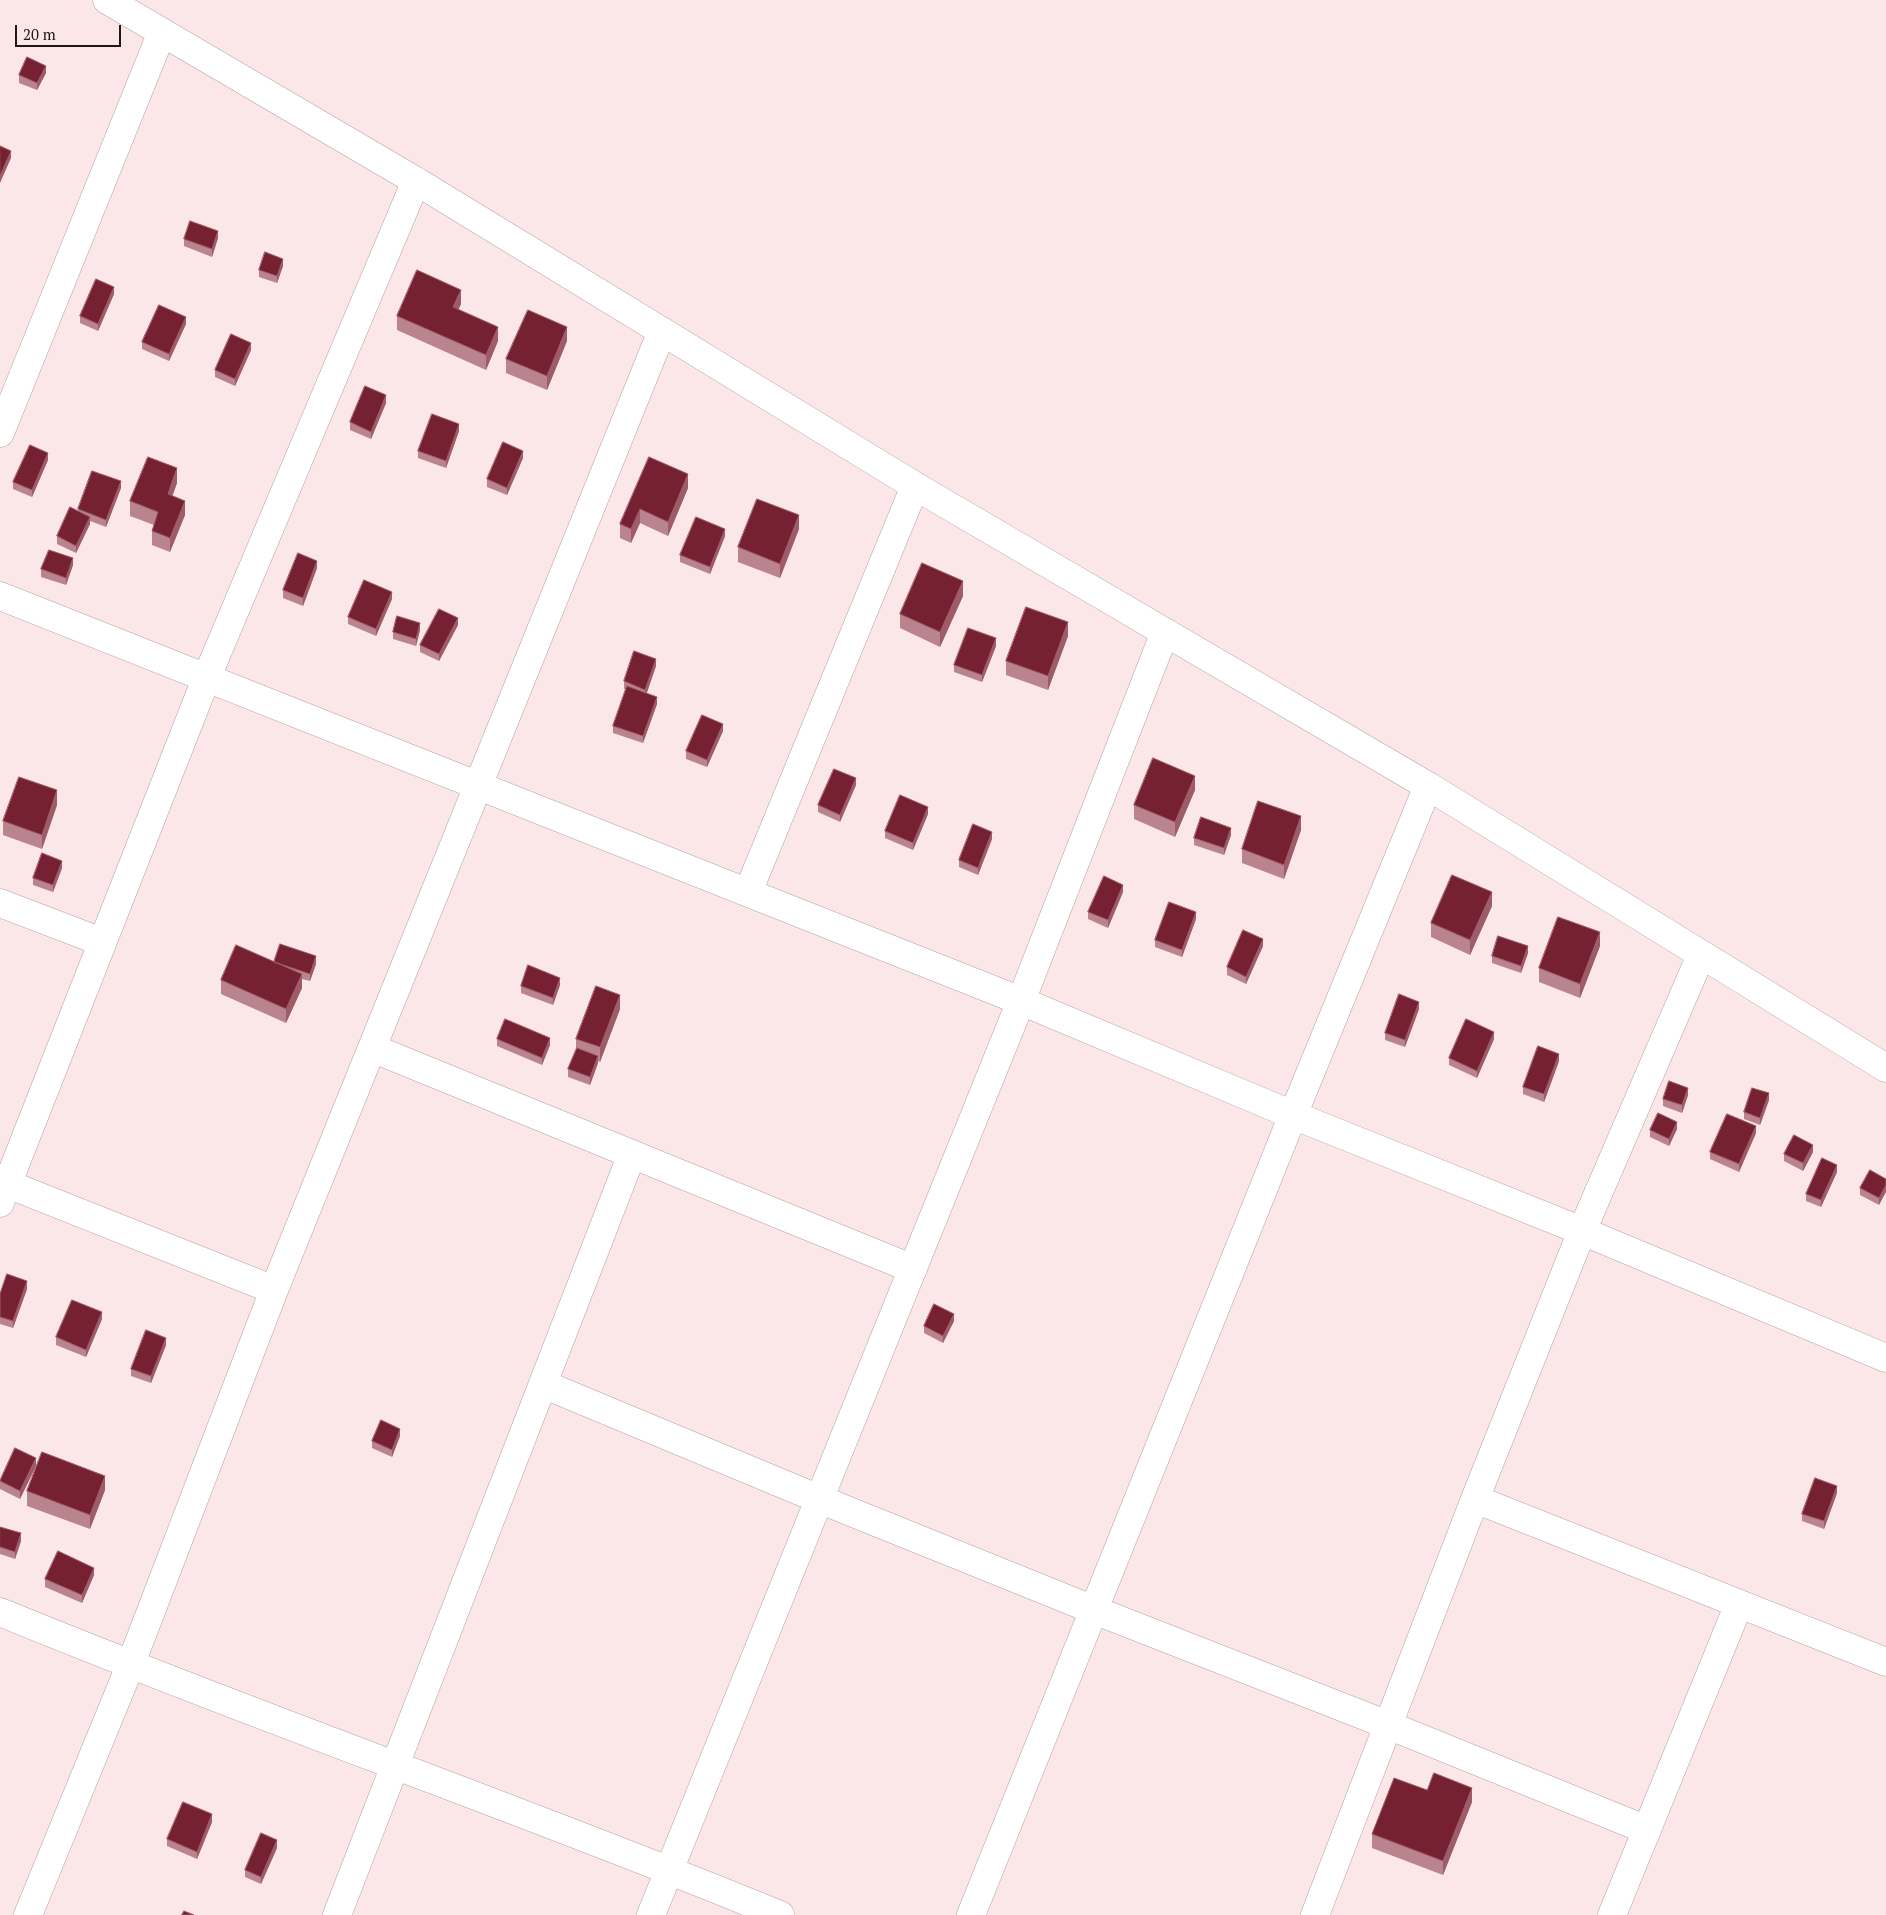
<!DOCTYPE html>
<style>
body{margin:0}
#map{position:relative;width:1886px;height:1915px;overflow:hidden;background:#fce7e8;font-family:"PT Serif",serif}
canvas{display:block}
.scale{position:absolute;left:15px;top:25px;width:106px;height:22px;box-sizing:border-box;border:2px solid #1e1718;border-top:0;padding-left:6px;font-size:15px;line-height:18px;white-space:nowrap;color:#1e1718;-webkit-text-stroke:4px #fce7e8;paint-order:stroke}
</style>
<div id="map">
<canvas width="1886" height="1915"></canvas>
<div class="scale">20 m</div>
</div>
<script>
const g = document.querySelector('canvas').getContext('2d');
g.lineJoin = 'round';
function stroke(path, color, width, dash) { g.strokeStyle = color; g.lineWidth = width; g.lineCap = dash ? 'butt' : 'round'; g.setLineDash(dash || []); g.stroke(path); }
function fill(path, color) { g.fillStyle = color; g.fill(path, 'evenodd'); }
const street = new Path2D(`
 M107 0 416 181 915 486 1428 786 1886 1068
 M0 433 162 32
 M0 596 1021 1001 1293 1115 1582 1231 1886 1358
 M748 892 915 486
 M0 903 102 942
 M372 1048 913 1269
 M0 1181 274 1290
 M0 1203 206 679 416 181
 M543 1384 819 1499 1094 1610 1388 1725 1647 1830
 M1475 1499 1886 1662
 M0 1612C258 1718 522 1809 780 1915
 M28 1915 130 1666 274 1290 662 331
 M337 1915 632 1154
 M651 1915 1021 1001 1165 632
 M971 1915 1293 1115 1428 786
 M1315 1915 1475 1499 1582 1231 1701 955
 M1612 1915 1739 1604`);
stroke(street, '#b5a1a3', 29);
stroke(street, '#fff', 28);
fill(new Path2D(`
 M46 73 37 90 19 83V75Z
 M218 238 212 257 184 246V239Z
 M283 266 277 283 259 277V270Z
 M114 294 98 331 80 323V316Z
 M461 304 458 310 498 341 486 370 397 330V316Z
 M186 324 169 361 142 349V342Z
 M567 341 547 390 506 373V359Z
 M251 350 235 386 215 377V370Z
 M386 403 371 439 350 430V422Z
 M459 431 446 468 418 458V451Z
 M523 458 507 495 487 487V479Z
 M48 460 32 497 13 489V482Z
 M688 474V488L668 536 640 523 631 543 620 538V524Z
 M177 483 172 496 185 515 170 552 152 545V531L154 525 130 516V501Z
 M121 488 106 527 90 521V524L76 553 57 544V536L78 511V509Z
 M799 529 780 578 738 562V547Z
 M725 536 710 574 680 562V555Z
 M73 565 66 585 41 577V569Z
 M317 568 303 606 283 598V590Z
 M963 596 940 647 900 628V614Z
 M392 599 376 636 348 624V617Z
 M458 625 439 661 420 652V645Z
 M420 630 416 646 393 639V632Z
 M1068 636 1048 690 1006 675V661Z
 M996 646 982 682 954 672V665Z
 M656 666 647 693 657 704 643 743 613 733V726L626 689H624V681Z
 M723 731 707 767 686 759V751Z
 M856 785 840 822 818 812V805Z
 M1195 790 1175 837 1134 819V805Z
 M57 805 42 849 3 835V821Z
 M928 814 913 850 885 838V831Z
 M1301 830 1284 879 1242 863V849Z
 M1231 835 1224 855 1194 845V838Z
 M992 839 978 875 959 867V860Z
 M62 868 53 892 33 885V878Z
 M1123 892 1108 928 1088 919V912Z
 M1492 906 1470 955 1431 937V923Z
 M1196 919 1182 957 1155 947V940Z
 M1263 946 1246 984 1227 975V967Z
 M1600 946 1580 998 1539 982V968Z
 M1528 953 1521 973 1492 963V956Z
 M274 962 316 964 310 981 302 979V988L286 1023 221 994V980Z
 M560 985 553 1005 521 993V986Z
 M620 1009 600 1062 598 1061V1063L590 1085 568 1077V1069L576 1050V1039Z
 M1419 1009 1405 1047 1385 1040V1033Z
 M497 1039 550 1045 542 1065 497 1046Z
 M1494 1039 1477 1078 1449 1065V1058Z
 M1559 1061 1544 1102 1523 1094V1087Z
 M1688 1095 1682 1113 1663 1106V1099Z
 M1769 1100 1760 1125 1744 1119V1112Z
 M1677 1129 1669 1146 1650 1137V1130Z
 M1756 1133 1739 1172 1710 1159V1152Z
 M1813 1152 1803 1171 1784 1161V1154Z
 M1837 1172 1821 1207 1806 1201V1194Z
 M1886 1179 1879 1205 1860 1195V1188Z
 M27 1289 13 1328 0 1324V1294Z
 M102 1319 86 1357 56 1345V1337Z
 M954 1321 943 1343 924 1333V1326Z
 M166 1345 151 1383 131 1376V1369Z
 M400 1436 392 1457 372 1448V1441Z
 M36 1466 20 1499 0 1489V1481Z
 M105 1490 90 1529 27 1506V1491Z
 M1837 1493 1824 1529 1802 1521V1514Z
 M0 1527 21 1541 15 1559 0 1554Z
 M94 1575 82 1603 45 1587V1579Z
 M1427 1790 1472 1802 1443 1875 1372 1848V1834Z
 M212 1822 197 1859 167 1846V1839Z
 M277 1848 261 1884 245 1877V1870Z`), '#b9848d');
fill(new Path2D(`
 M46 66V73L37 90V83Z
 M11 151V158L0 183V176Z
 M218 231V238L212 257V249Z
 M283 259V266L277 283V276Z
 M114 287V294L98 331V324Z
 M461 290V304L453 322V307Z
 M186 317V324L169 361V354Z
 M498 327V341L486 370V355Z
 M567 327V341L547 390V376Z
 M251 343V350L235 386V379Z
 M386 395V403L371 439V432Z
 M459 424V431L446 468V461Z
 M523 451V458L507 495V488Z
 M48 453V460L32 497V490Z
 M177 468V483L168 508V494Z
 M688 474V488L668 536V522Z
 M121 481V488L106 527V520Z
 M185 501V515L170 552V538Z
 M640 509V523L631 543V529Z
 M799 515V529L780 578V564Z
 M90 517V524L76 553V546Z
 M725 529V536L710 574V567Z
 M73 558V565L66 585V578Z
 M317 561V568L303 606V598Z
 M963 581V596L940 647V632Z
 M392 592V599L376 636V629Z
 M458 618V625L439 661V654Z
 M1068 622V636L1048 690V676Z
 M420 623V630L416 646V639Z
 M996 638V646L982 682V675Z
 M656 659V666L645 697V690Z
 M657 697V704L643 743V736Z
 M723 724V731L707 767V760Z
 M1195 776V790L1175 837V822Z
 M856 778V785L840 822V815Z
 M57 790V805L42 849V835Z
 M928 807V814L913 850V843Z
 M1301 816V830L1284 879V865Z
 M1231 828V835L1224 855V848Z
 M992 832V839L978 875V868Z
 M62 861V868L53 892V885Z
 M1123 885V892L1108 928V920Z
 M1492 892V906L1470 955V940Z
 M1196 912V919L1182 957V950Z
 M1600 932V946L1580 998V984Z
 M1263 939V946L1246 984V977Z
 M1528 946V953L1521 973V966Z
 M316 956V964L310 981V974Z
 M302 974V988L286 1023V1009Z
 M560 978V985L553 1005V998Z
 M620 995V1009L600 1062V1047Z
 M1419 1002V1009L1405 1047V1040Z
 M1494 1032V1039L1477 1078V1071Z
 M550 1038V1045L542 1065V1058Z
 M1559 1054V1061L1544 1102V1094Z
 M598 1056V1063L590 1085V1077Z
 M1688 1088V1095L1682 1113V1105Z
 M1769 1093V1100L1760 1125V1118Z
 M1677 1122V1129L1669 1146V1139Z
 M1756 1126V1133L1739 1172V1164Z
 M1813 1145V1152L1803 1171V1163Z
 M1837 1165V1172L1821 1207V1200Z
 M1886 1185V1192L1879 1205V1198Z
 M27 1281V1289L13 1328V1321Z
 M102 1312V1319L86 1357V1350Z
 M954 1314V1321L943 1343V1336Z
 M166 1338V1345L151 1383V1376Z
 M400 1429V1436L392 1457V1450Z
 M36 1458V1466L20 1499V1491Z
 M105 1476V1490L90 1529V1515Z
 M1837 1486V1493L1824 1529V1521Z
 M21 1533V1541L15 1559V1552Z
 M94 1568V1575L82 1603V1595Z
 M1472 1788V1802L1443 1875V1861Z
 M212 1814V1822L197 1859V1852Z
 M277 1840V1848L261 1884V1877Z`), '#9e5c69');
const building = new Path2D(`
 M27 57 46 66 37 83 19 75Z
 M0 146 11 151 0 176Z
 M190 221 218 231 212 249 184 239Z
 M265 252 283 259 277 276 259 270Z
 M417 270 461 290 453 307 498 327 486 355 397 316Z
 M96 279 114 287 98 324 80 316Z
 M159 305 186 317 169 354 142 342Z
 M528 310 567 327 547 376 506 359Z
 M231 334 251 343 235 379 215 370Z
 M365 386 386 395 371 432 350 422Z
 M432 414 459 424 446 461 418 451Z
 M503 442 523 451 507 488 487 479Z
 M30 445 48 453 32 490 13 482Z
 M148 457 177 468 168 494 185 501 170 538 152 531 158 512 130 501Z
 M649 457 688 474 668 522 640 509 631 529 620 524Z
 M92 471 121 481 106 520 78 509Z
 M757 499 799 515 780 564 738 547Z
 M70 507 90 517 76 546 57 536Z
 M696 517 725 529 710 567 680 555Z
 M49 550 73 558 66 578 41 569Z
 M298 553 317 561 303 598 283 590Z
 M922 563 963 581 940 632 900 614Z
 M364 580 392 592 376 629 348 617Z
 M1026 607 1068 622 1048 676 1006 661Z
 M439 609 458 618 439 654 420 645Z
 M397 616 420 623 416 639 393 632Z
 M968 628 996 638 982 675 954 665Z
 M634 651 656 659 645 690 624 681Z
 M627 686 657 697 643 736 613 726Z
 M702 715 723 724 707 760 686 751Z
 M1153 758 1195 776 1175 822 1134 805Z
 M834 769 856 778 840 815 818 805Z
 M19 777 57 790 42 835 3 821Z
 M900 795 928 807 913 843 885 831Z
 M1258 801 1301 816 1284 865 1242 849Z
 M1201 817 1231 828 1224 848 1194 838Z
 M973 824 992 832 978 868 959 860Z
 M42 853 62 861 53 885 33 878Z
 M1452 875 1492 892 1470 940 1431 923Z
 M1104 876 1123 885 1108 920 1088 912Z
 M1169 902 1196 912 1182 950 1155 940Z
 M1558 917 1600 932 1580 984 1539 968Z
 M1243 930 1263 939 1246 977 1227 967Z
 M1498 936 1528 946 1521 966 1492 956Z
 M280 944 316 956 310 974 274 962Z
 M236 945 302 974 286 1009 221 980Z
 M528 965 560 978 553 998 521 986Z
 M596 986 620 995 600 1047 576 1039Z
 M1399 994 1419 1002 1405 1040 1385 1033Z
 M505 1019 550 1038 542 1058 497 1039Z
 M1466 1019 1494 1032 1477 1071 1449 1058Z
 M1538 1046 1559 1054 1544 1094 1523 1087Z
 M577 1048 598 1056 590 1077 568 1069Z
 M1669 1081 1688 1088 1682 1105 1663 1099Z
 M1752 1088 1769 1093 1760 1118 1744 1112Z
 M1658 1113 1677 1122 1669 1139 1650 1130Z
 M1727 1114 1756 1126 1739 1164 1710 1152Z
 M1794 1135 1813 1145 1803 1163 1784 1154Z
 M1822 1158 1837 1165 1821 1200 1806 1194Z
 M1870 1170 1886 1179V1185L1879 1198 1860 1188Z
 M7 1274 27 1281 13 1321 0 1317V1294Z
 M72 1300 102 1312 86 1350 56 1337Z
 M934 1304 954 1314 943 1336 924 1326Z
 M146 1330 166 1338 151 1376 131 1369Z
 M381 1420 400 1429 392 1450 372 1441Z
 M15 1448 36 1458 20 1491 0 1481Z
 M42 1452 105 1476 90 1515 27 1491Z
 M1815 1478 1837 1486 1824 1521 1802 1514Z
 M0 1527 21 1533 15 1552 0 1547Z
 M58 1551 94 1568 82 1595 45 1579Z
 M1434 1773 1472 1788 1443 1861 1372 1834 1394 1778 1427 1790Z
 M183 1802 212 1814 197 1852 167 1839Z
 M261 1833 277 1840 261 1877 245 1870Z
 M184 1911 194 1915H182Z`);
fill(building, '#762132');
stroke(building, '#9e5c69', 1);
</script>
